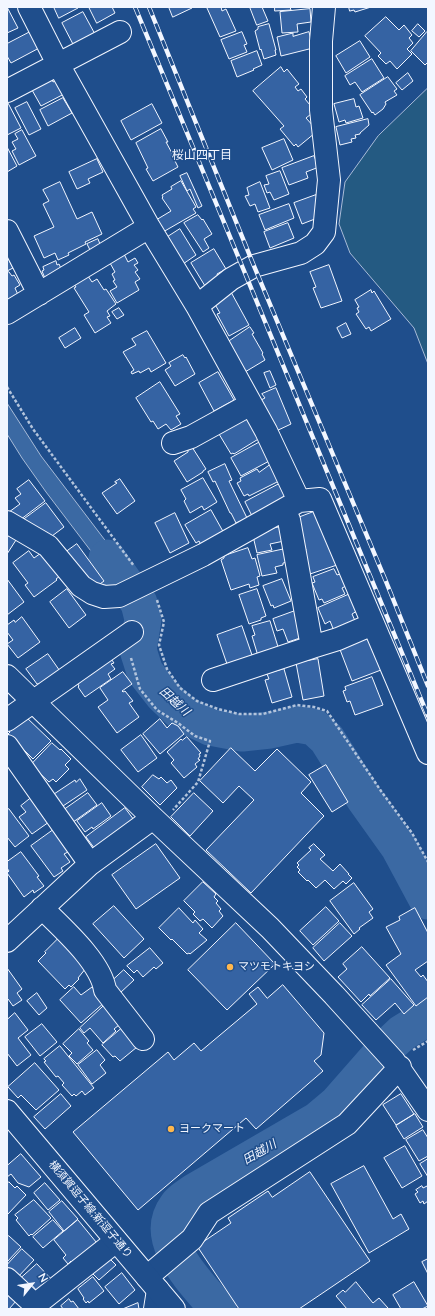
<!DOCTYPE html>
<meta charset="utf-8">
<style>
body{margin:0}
#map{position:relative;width:435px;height:1316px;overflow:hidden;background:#1f4e8c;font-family:"Nunito Sans",sans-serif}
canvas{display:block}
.frame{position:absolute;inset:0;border:8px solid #f2f6ff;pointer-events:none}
.north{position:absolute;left:12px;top:1264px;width:40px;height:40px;-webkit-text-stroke:3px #1f4e8c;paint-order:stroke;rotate:60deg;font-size:11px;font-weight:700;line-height:16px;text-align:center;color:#f2f6ff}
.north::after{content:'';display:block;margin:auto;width:14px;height:18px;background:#f2f6ff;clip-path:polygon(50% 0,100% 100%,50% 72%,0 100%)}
</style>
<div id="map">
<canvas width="435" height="1316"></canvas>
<div class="frame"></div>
<div class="north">N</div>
</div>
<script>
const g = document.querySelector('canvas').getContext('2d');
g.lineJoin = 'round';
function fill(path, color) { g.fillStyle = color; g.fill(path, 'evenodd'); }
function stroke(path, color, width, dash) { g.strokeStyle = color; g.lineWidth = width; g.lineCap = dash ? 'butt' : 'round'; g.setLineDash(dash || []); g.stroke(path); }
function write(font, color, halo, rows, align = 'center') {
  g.font = font + ' "Nunito Sans","Noto Sans JP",sans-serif'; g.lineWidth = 3; g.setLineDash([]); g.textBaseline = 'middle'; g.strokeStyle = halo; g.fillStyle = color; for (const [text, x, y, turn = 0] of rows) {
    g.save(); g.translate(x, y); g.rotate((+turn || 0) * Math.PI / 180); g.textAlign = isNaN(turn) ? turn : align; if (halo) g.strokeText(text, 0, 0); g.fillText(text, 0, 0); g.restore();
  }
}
const green = new Path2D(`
 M428 88V364L414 328 350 253 339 224 345 182 378 136Z`);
fill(green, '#245a82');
stroke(green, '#a8bbd7', 1);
const water = new Path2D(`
 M7 403 41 456 136 581 119 588 46 492 22 458 7 434Z`);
fill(water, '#3b69a3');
stroke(water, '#a8bbd7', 1);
stroke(new Path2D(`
 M107 558 139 603 143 619 138 650 145 672 163 695 183 714 210 727 242 733 270 730 297 724 314 727 327 739 364 798 399 847 428 901
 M218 1309C197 1283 151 1241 177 1206 181 1200 189 1196 194 1192L318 1120 337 1104 387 1047 402 1033 428 1017`), '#3b69a3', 37);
const building = new Path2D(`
 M7 7 18 28 7 33Z
 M54 7H77L78 8 59 18Z
 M89 7H112L115 13 97 23Z
 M169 7H192V8L173 17Z
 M209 7H221L222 11 226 9 236 31 220 37 207 8Z
 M250 7H262L268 21 257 25Z
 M275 7H290L291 10 275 11Z
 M349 7H371L355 12 354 10 350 11Z
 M310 9 311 22 297 24 298 32 282 33 280 12Z
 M83 12 96 36 75 48 62 23Z
 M386 17 399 30 404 25 412 35 409 38 413 43 407 49 412 54 397 69 390 61 386 64 378 56 381 53 365 36Z
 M269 24 276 50H275L276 55 264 59 261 49 260 50 255 31 258 29V27Z
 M418 24 425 31 419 37 412 31Z
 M32 31 41 47 11 63 7 56V44Z
 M242 32 247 44 244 45 247 52 229 59 221 40Z
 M309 32 313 48 281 56 277 37 293 33V36Z
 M427 32 428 33V62L425 65 411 51Z
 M360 41 370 57 346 73 336 56Z
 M257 51 262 65 253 69 254 70 237 77 231 61Z
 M372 59 384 78 362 92 355 82 350 85 345 76Z
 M281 67 284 72 287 69 299 84 295 87 298 91 301 89 307 97 305 99 315 111 306 118 315 128V133L298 147 296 144 294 146 280 129 284 126 253 91Z
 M408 73 413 81 402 90 396 83Z
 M388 77 397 89 394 91 397 95 385 102 386 104 383 109 375 115 373 112 372 113 360 95Z
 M52 79 53 82 55 81 66 93 41 106 32 90Z
 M63 98 72 113 48 126 40 110Z
 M354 99 356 107 359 106 363 118 346 123 345 120 339 122 334 104Z
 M27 102 41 129 29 135 15 108Z
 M7 103H8L21 128 7 135Z
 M152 104 162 123 131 140 121 121Z
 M368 119 369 125 360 133V134L355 135 356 138 351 139 352 142 340 145 336 127Z
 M161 129 168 142H166L173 155H172L178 167 153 181 146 169 148 168 136 143Z
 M22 130 36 156 19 165 12 151 16 149 12 142 18 139 15 134Z
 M284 139 293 160 272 170 262 148Z
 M7 147 17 166 7 172Z
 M314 156 319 167 306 172 308 178 289 185 282 168Z
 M97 159 103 172 88 179 90 183 77 189 69 172Z
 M280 171 289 194 274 200 270 192 267 193 264 185 269 184 266 176Z
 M187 173 202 206 198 208 190 189 187 191 180 176Z
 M181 181 196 207 193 209 196 213 163 232 156 220 171 211 162 198 163 197 162 195 172 189 171 187Z
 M60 182 77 219 92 212 102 234 85 242 86 244 68 253 69 255 58 260 55 253 44 258 34 236 54 227 43 204 49 201 43 190Z
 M260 182 270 208 258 212 255 204 250 206 245 196 249 195 247 188Z
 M316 195 319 203 320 217 302 224 294 203Z
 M289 204 294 218 265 230 259 215Z
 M198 215 202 220 203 219 212 234 204 239 209 248 203 252 184 223Z
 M288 223 294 238 270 248 264 232Z
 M180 229 196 255 183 264 166 238Z
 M98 239 102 249 92 254 87 244Z
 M214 249 226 269 217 274 218 277 205 286 191 263Z
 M124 254 128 262 135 258 138 263 134 265 138 270 135 272 140 279 135 282 139 290 117 303 110 291 117 287 113 281 115 280 112 274 115 272 110 263Z
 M7 256 13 268 7 271Z
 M56 261 57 265 59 264 63 273 46 281 42 271 44 270 43 267Z
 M329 265 342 301 321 308 313 288 316 287 310 272Z
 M9 272 12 276 14 275 20 285 15 288 19 297 7 303V273Z
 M88 276 92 282 97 279 104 290 106 289 116 304 107 311 110 316 107 317 111 323 95 333 84 315 89 312 74 288 76 287 74 284Z
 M371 290 372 293 374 291 391 319 371 331 369 327 366 329 356 314 359 312 357 308 359 307 355 300Z
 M231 292 249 325 229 336 217 314 220 313 213 301Z
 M119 308 124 315 117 319 112 312Z
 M346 323 351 334 342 338 337 328Z
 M250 327 254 333 252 334 263 353 262 354 265 360 245 372 228 342Z
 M75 328 81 338 65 348 59 338Z
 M147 331 166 363 151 372 149 368 140 373 139 371 132 374 131 372 134 370 123 352 136 345 132 339Z
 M183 355 185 358 186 357 195 374 175 386 165 370 171 366 169 363Z
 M270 371 276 385 270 388 264 373Z
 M218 372 234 400 214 411 199 383Z
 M160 382 180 414 176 416 181 424 171 430 166 424 158 429 153 421 151 422 136 398Z
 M276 388 291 424 274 432 259 401 265 398 262 394Z
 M247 416 260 438 234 454 233 453 231 454 219 434Z
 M260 442 273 459 241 476 231 458Z
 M192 447 206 469 203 471V472L187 482 174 461 188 452V450Z
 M225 464 232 480 229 481 247 518 236 523 231 513H230L215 481 213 482 208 472Z
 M270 465 279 481 249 496 248 494 244 496 237 483 241 481 240 478 257 469 259 472Z
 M203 478 217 502 204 510 202 506 190 513 184 501 186 499 181 490Z
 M120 479 135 501 117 514 102 493 117 483 115 482Z
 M29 480 45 501 16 523 9 512 20 504 15 498 21 494 17 489Z
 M281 483 289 499 253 518 245 502Z
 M46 503 64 527 48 539 19 523Z
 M211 510 225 535 202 547 199 541 196 543 185 525Z
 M316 511 337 565 307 575 302 551 306 550 295 519Z
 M175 513 189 543 170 553 155 523Z
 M281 527 284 541 270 544 272 550 257 553 253 536 263 534V533L269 531V529Z
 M7 535 16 540 7 554Z
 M77 544 104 581 93 589 66 552Z
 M248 548 252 559 255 558 260 576 257 577 259 585 250 588 249 584 231 590 221 560 224 558V556Z
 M285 549 288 562 283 563V565L275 567 277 573 262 576 257 555Z
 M29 551 34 558 41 553 60 576 56 579 57 580 34 597 25 585 28 583 13 563Z
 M334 569 337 575 340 574 346 586 342 588 345 594 324 603 322 599 319 600 312 583 315 582 313 577Z
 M7 579 24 602 7 615Z
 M282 579 291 601 274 608 273 605 271 606 263 586Z
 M67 589 86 615 69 628 50 602Z
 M257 589 266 616 261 618V620L249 624 239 595Z
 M350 594 357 611 352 614 356 623 334 631 330 621 325 624 318 608Z
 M295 611 303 637 288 642 283 629 277 631 273 619Z
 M22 617 40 642 18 658 7 644 13 640 7 632V625L14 620 15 622Z
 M270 621 279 650 258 656 252 636 255 635 252 626Z
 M242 626 253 658 228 667 217 635Z
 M368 635 381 670 352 681 339 647Z
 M48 654 62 674 47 684H37L26 669Z
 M109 656 114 663 111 664 115 669 108 674 111 679 85 697 78 687 79 686 75 679Z
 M318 659 324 696 303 700 296 663Z
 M284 669 292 697 272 703 265 680 269 679 267 674Z
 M123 672 132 684 122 691 123 692 125 691 133 701 129 703 139 717 117 733 98 707 108 700 100 688Z
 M372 677 383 705 355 715 350 701 347 702 343 691 346 690 345 687Z
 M25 716 51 741 33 759 8 734 10 732 7 730Z
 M160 719 167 728 172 723 178 726 184 734 160 754 143 734Z
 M141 735 157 758 138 772 121 750Z
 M187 737 201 753 199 754 200 756 198 759 200 760 195 764 197 767 184 778 171 763 174 760 167 752 181 739 182 740Z
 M52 743 60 750 61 749 71 759 65 765 69 769 56 782 53 779 49 782 31 765Z
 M231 748 255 771 277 749 311 782 301 793 324 816 251 893 206 850 254 800 239 786 223 803 200 781Z
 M326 765 348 802 332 812 309 775Z
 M153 775 159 779 161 777 167 783 171 780 177 788 160 805 142 787Z
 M80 779 87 790 60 808 51 796 75 780 76 782Z
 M88 793 97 805 69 825 61 812Z
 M194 793 213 811 190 836 171 817Z
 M31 798 49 822 32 834 19 817 26 812 21 806Z
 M102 803 111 816 93 829 92 827 85 832 77 821Z
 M125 808 134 820 95 849 86 837Z
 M9 809 29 836 15 847 7 837V810Z
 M56 828 70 848 66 850 68 852 64 854 70 862 61 868 63 871 54 877 31 846Z
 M156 844 180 878 136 909 112 875Z
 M314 844 325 855 320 859 333 871 340 864 349 874H348L352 878 346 884 343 881 334 889 325 880 316 888 308 880 307 881 298 872 300 870 297 867 299 865 297 863 311 850 309 848Z
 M21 852 39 876 37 877 44 886 34 893 33 890 24 897 7 873 9 871 7 868V862Z
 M203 882 216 894 214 897 218 901 216 903 221 909 219 911 223 916 212 928 203 919 200 921 193 914 195 912 184 901Z
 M354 883 373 909 369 912 373 918 359 928 360 929 354 934 330 901Z
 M114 906 144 939 124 958 93 924Z
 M326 907 339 921 313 945 300 931Z
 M179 908 193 923 195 920 203 929 199 933 207 940 190 954 189 953 187 954 172 939 171 940 159 928Z
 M415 908 428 933V961L415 970 421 977 423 975 428 982V997L416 1006 386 965 401 954 386 927 400 920 399 917Z
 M236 923 275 964 227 1010 188 970Z
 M340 923 352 936 324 961 313 948Z
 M58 939 86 968 78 978 79 979 71 987 69 985 65 989 38 961 46 953 45 952Z
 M362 947 390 978 370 996 369 994 361 1002 338 977 347 969 343 964Z
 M150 948 163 963 156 969 154 967 143 977 137 970 134 973 127 966Z
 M7 968 22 989 17 993 22 1000 13 1006 8 999 7 1000Z
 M124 970 134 980 120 993 111 982Z
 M391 979 414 1005 404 1014 395 1003 376 1020 362 1005Z
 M283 985 324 1033 321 1055 314 1061 323 1071 256 1129 246 1118 138 1210 73 1132 168 1052 174 1060 194 1043 201 1051 257 1004 249 994 258 987 267 998Z
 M74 987 81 995 92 987 105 1002 81 1023 60 1000Z
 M37 993 47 1008 39 1015 27 1001Z
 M109 1001 119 1025 114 1029 116 1031 103 1043 90 1028 84 1033 80 1028Z
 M15 1013 28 1030 18 1038 31 1055 17 1066 7 1053V1020Z
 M42 1024 57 1042 40 1056 25 1037Z
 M79 1029 89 1041 87 1043 93 1050 77 1064 69 1056 72 1053 63 1044Z
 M121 1029 137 1047 120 1061 115 1056 113 1057 102 1045Z
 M60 1046 94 1088 85 1095 82 1091 76 1096 74 1094 72 1096 62 1085 64 1083 58 1076 56 1077 44 1062 46 1061 44 1059Z
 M97 1050 105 1060 100 1065 106 1073 92 1084 78 1065Z
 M35 1063 59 1090 36 1110 21 1095 18 1098 8 1087Z
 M61 1094 71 1106 45 1129 34 1117Z
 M401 1094 414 1114 396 1125 383 1105Z
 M415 1114 423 1127 404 1139 396 1126Z
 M423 1130 428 1138V1156L419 1161 406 1140Z
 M405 1146 422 1176 402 1188 384 1158Z
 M21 1154 41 1177 29 1187 18 1183 11 1174 7 1177V1166Z
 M428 1159V1177L420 1164Z
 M364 1166 393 1219 401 1214 409 1229 369 1253 331 1184Z
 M310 1172 370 1261 299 1309H239L197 1246 231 1223 228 1218 268 1191 272 1197Z
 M9 1182 15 1188 17 1186 26 1195 7 1215V1184Z
 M45 1183 60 1200 48 1210 34 1193Z
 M422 1186 423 1188 427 1186 428 1188V1201L424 1204 423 1201 420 1203 415 1194 418 1192 416 1190Z
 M34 1200 51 1218 32 1235 31 1234 29 1236 16 1220 18 1218 15 1215Z
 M62 1201 78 1219 64 1231 49 1212Z
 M53 1220 63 1231 43 1248 33 1237Z
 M78 1220 101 1248 74 1264 71 1261 68 1264 63 1258 66 1255 54 1240Z
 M9 1236 21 1247 7 1262V1237Z
 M22 1249 34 1260 17 1278 7 1269V1265Z
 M107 1256 116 1265 99 1280 90 1271Z
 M428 1259V1274L422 1262Z
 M37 1264 53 1281 37 1291 30 1283 26 1286 20 1279Z
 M122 1273 135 1290 119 1304 105 1287Z
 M93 1277 104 1291 89 1303 88 1301 86 1303 83 1299 84 1298 78 1289Z
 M356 1282 373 1303 379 1298 388 1308 386 1309H347L336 1296 343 1290 345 1292Z
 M414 1282 428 1306 422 1309H401L393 1295Z
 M7 1291 17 1300 9 1309H7Z
 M69 1299 71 1302 73 1301 79 1309H63L61 1306Z
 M138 1303 139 1309H123Z`);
fill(building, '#3563a3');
stroke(building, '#f2f6ff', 1);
const minor = new Path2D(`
 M29 7 58 64 149 227 197 306 266 431 299 501
 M7 91 120 32
 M7 231 39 294
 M197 306 231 279 254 266 301 253 315 244 324 232 329 180 321 110V41L324 7
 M7 313 149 227
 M173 443 191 437 251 404
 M7 522 48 546 81 586 92 593 104 597 119 596 203 555 299 501 320 499 428 753
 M312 647 338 639 373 624
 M7 676 153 818 270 928 334 995 394 1061 428 1110
 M213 680 312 647 289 520
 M7 720 132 632
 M7 746 90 864
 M42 908C62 928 101 962 105 990L143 1039
 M7 941 90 864 153 818
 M147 1277 192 1239 209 1213 347 1124 400 1067
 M7 1279 35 1305 116 1241
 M155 1309 158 1290`);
const major = new Path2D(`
 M7 1111 174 1309`);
stroke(minor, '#f2f6ff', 24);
stroke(major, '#f2f6ff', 24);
stroke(new Path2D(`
 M7 387 33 429 134 566
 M157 600 164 622 159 645 167 669 180 688 197 701 218 709 239 714H263L297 705 314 707 327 711 381 791 412 833 428 862
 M131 658 140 689 157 710 178 723 195 736 210 741 198 782 173 810
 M413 1050 428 1041`), '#b3c4dc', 2.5, [3, 2]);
stroke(minor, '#1f4e8c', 22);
stroke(major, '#1f4e8c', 22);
const rail = new Path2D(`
 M135 7 428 716
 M149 7 254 266 385 579 428 686`);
stroke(rail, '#f2f6ff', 4.5);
stroke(rail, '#1f4e8c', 3, [9]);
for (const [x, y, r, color] of [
 [230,967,4,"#ffb74d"],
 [171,1129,4,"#ffb74d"]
]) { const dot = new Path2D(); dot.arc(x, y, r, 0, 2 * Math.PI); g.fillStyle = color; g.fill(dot); stroke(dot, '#1f4e8c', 1.5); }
write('11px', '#f2f6ff', '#1f4e8c', [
 ["マツモトキヨシ",238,967],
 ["ヨークマート",179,1129]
], 'left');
write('11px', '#f2f6ff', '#1f4e8c', [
 ["横須賀逗子線;新逗子通り",90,1210,50]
]);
write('12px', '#f2f6ff', '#1f4e8c', [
 ["桜山四丁目",202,156]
]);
write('italic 12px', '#f2f6ff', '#1f4e8c', [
 ["田越川",174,702,42],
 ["田越川",260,1153,-30]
]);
</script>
